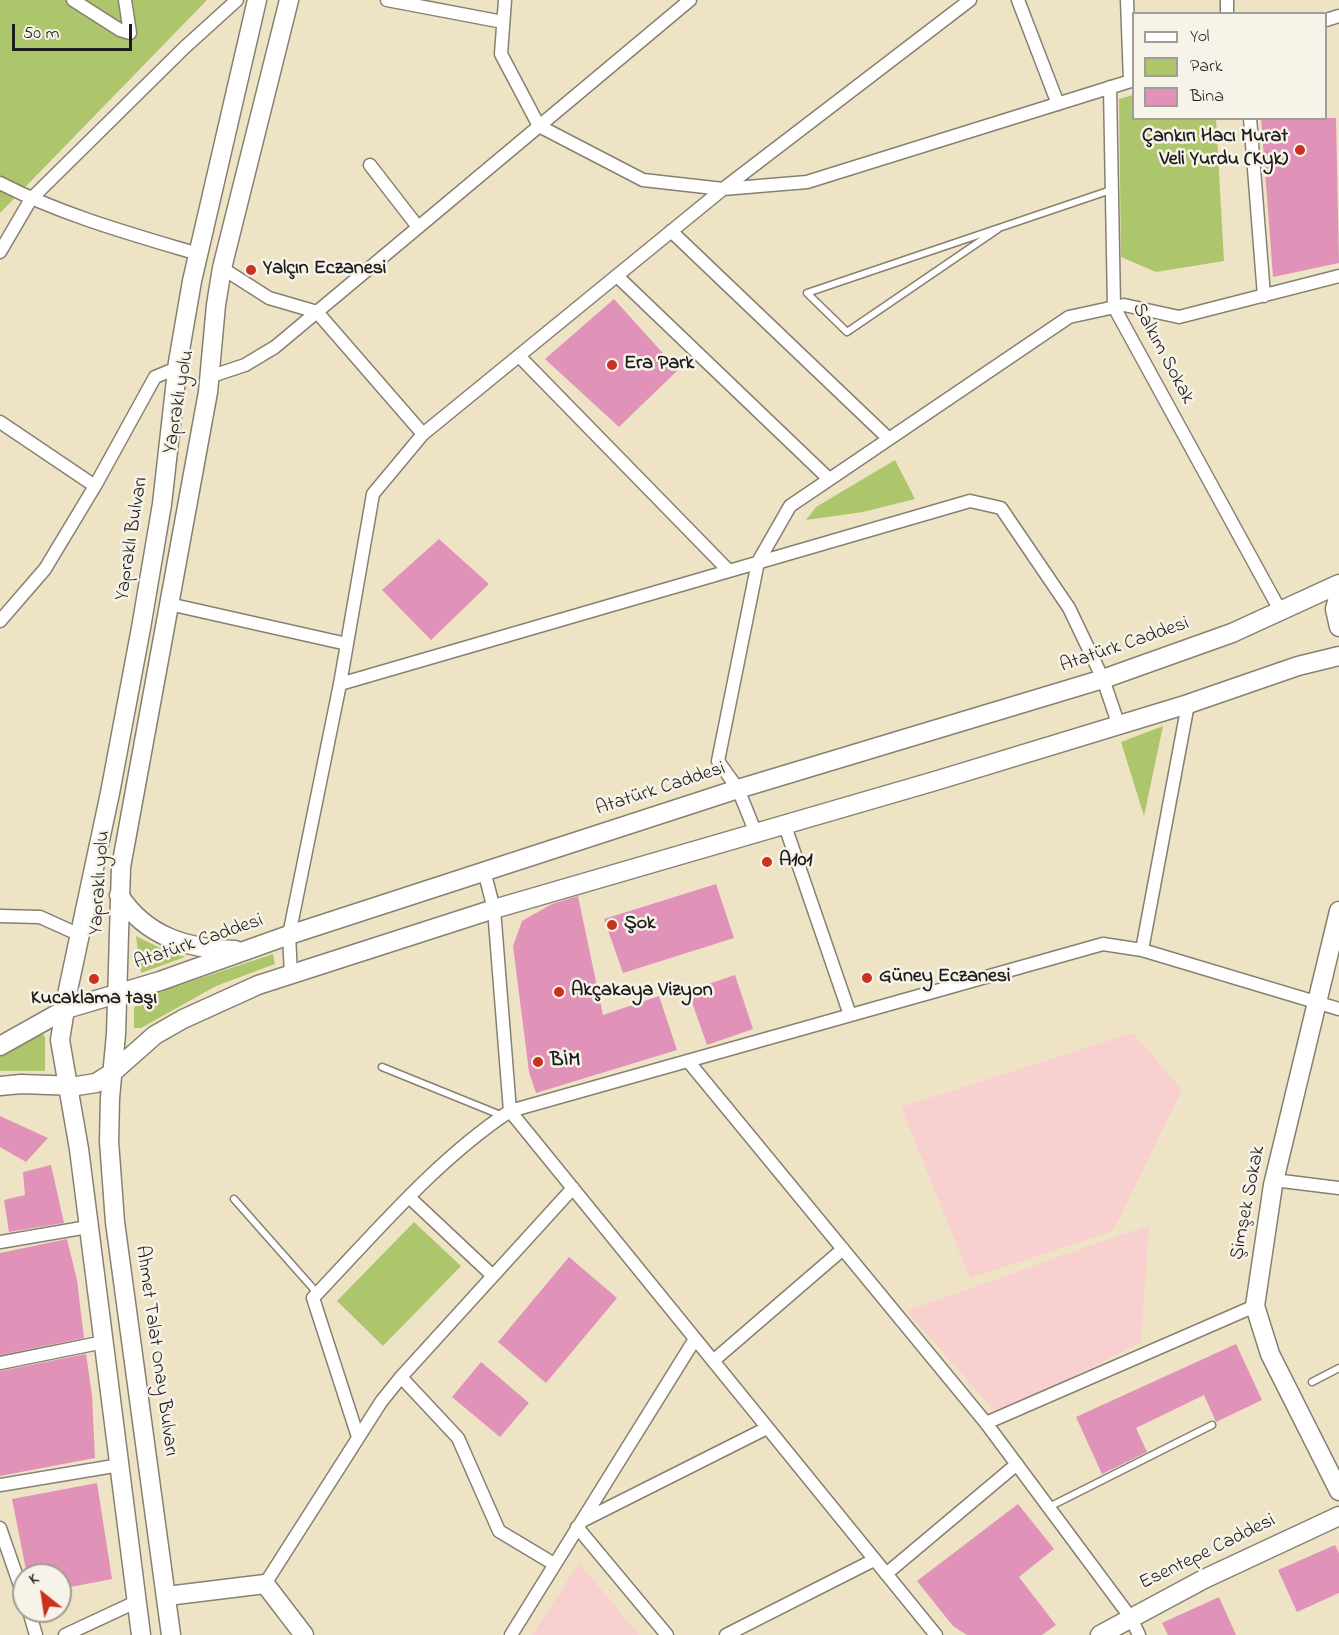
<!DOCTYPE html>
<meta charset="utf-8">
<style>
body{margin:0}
#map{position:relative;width:1339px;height:1635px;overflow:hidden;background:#efe3c6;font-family:"Indie Flower",sans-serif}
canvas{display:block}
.legend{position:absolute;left:1132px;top:12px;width:195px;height:108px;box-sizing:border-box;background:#f7f3e8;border:2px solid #9f9d96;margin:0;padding:8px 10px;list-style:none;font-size:18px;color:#1c1c1c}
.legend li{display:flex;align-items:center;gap:12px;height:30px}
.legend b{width:30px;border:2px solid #9f9d96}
.north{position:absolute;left:12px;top:1563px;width:60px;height:60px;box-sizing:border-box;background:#f7f3e8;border:2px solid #9f9d96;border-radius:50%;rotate:330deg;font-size:16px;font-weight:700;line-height:24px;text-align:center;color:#1c1c1c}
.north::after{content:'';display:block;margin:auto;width:21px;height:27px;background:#c8321e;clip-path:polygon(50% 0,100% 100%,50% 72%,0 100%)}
.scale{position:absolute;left:12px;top:24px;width:120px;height:27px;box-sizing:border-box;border:3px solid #1c1c1c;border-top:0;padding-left:8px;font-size:18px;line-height:21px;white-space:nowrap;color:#1c1c1c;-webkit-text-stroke:4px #f7f3e8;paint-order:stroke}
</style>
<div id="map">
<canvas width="1339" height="1635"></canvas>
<ul class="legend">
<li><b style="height:8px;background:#fff"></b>Yol</li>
<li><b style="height:16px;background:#adc66b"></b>Park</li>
<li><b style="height:16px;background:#e092b9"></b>Bina</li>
</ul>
<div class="north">K</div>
<div class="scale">50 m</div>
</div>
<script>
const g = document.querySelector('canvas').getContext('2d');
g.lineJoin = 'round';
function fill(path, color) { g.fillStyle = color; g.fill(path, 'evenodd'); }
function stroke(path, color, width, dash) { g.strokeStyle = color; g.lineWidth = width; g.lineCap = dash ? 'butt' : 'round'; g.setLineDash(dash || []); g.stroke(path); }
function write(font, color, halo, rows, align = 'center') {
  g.font = font + ' "Indie Flower",sans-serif'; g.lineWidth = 5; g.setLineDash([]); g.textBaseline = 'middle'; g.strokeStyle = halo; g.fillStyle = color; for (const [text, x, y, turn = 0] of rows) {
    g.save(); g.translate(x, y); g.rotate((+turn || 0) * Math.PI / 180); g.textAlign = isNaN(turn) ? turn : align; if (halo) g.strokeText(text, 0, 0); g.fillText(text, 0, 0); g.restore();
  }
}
fill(new Path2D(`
 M1133 1033 1182 1090 1113 1231 970 1278 901 1107Z
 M1149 1225 1141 1342 998 1415 907 1311Z
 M579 1563 639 1635H532Z`), '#f7d0cf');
fill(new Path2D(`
 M0 0H207L0 213Z
 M1133 95 1134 118 1216 119 1224 261 1156 272 1121 257 1119 99Z
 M895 460 915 499 863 512 806 520 816 507Z
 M1163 726 1144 816 1121 742Z
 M136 936 166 951 185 957 141 973Z
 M273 954 275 964 216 986 141 1028H134V1008L141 998Z
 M42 1033 45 1037V1071H0V1055Z
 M414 1222 461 1266 383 1346 337 1301Z`), '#adc66b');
fill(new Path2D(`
 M1261 118H1336L1339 263 1273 277Z
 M614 299 678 370 619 427 545 359Z
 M439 539 489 584 431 640 382 590Z
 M716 884 734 938 623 973 604 919Z
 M578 896 603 1015 659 996 677 1050 536 1093 529 1072 513 946 522 921 552 904Z
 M735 975 753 1029 707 1045 688 991Z
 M0 1116 48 1138 26 1162 0 1147Z
 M51 1165 64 1223 9 1232 4 1200 25 1195 23 1172Z
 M67 1239 77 1280 84 1338 0 1355V1253Z
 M569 1257 617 1298 546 1383 498 1342Z
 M1236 1344 1262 1400 1216 1422 1204 1395 1136 1428 1147 1452 1102 1474 1076 1417Z
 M86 1354 92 1395 95 1458 0 1476V1371Z
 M481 1362 529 1403 500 1437 452 1397Z
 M97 1483 112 1579 60 1589V1575H27L12 1499Z
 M1018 1504 1054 1549 1019 1577 1056 1625 1042 1635H967L953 1626 917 1581Z
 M1335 1545 1339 1553V1593L1297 1612 1278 1570Z
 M1219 1597 1236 1635H1168L1162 1623Z`), '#e092b9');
const lane = new Path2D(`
 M998 229 847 332 807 293 1111 190
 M382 1067 503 1116
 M234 1199 318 1294
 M1312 1382 1339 1368
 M1049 1507 1212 1425`);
const street = new Path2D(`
 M73 0 120 30 130 33 125 0
 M387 0 503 22
 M505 0 501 54 539 126 643 180 723 189 807 182 1134 80
 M1018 0 1058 104
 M1127 0 1130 81
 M1227 14V0
 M1326 20 1339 16
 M1110 87 1114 307 1281 612
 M1250 118 1264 296
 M370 165 418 227
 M0 183C62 215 131 234 198 254
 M671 231 889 439
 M0 252 31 199 184 48 237 0
 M222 268 269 298 317 312 423 434
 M617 276 829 479
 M519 356 729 571
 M209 377 245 365 275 347 690 0
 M0 422 95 486
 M169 604 347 644
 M0 621 45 569 95 486 155 377 177 368
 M340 684 970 501 1001 508 1069 608 1103 679 1119 726
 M784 823 850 1015
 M755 831 738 789 718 761 758 562 790 506 1069 317 1124 305 1179 317 1339 276
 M484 871 494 909 510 1111 936 1635
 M0 916 40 917 80 935
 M1142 950 1188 704
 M291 975 289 935 340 684 373 494 423 434 723 189 970 0
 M688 1061 986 1423 1131 1618 1139 1635
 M1274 1180 1339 1188
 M410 1198 493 1276
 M0 1242 88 1227
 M713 1361 843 1249
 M0 1363 104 1342
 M401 1377 458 1438 499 1531 554 1564
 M986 1423 1255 1306
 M358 1437 313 1298C375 1233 435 1161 510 1111L1103 944 1142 950 1339 1009
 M0 1485 120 1465
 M582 1521 767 1428
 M577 1527 667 1635
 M0 1528 24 1597
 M886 1574 1017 1464
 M265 1584 381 1402 401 1377 573 1188
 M29 1611 36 1635
 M65 1635 138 1601
 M511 1635 695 1339
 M726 1635 874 1560`);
const secondary = new Path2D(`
 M1339 594 1335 609 1339 627
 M119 895C146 937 188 949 235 950
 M1339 911 1273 1185 1255 1306 1270 1354 1339 1491
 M0 1046 66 1009 160 981 289 935 738 789 1103 679 1232 633 1339 584
 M0 1086 21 1084 77 1086 96 1083 112 1073 155 1035 183 1019 258 985 494 909 935 781 1188 704 1298 666 1339 656
 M167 1596 265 1584 304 1635
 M141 1635 79 1149 60 1040 68 990 110 793 141 628 162 504 178 362 192 281 257 0
 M171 1635 115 1222 109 1141 110 1098 116 1034 121 867 208 392 216 305 222 268 289 0
 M1100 1635 1204 1579 1339 1516`);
stroke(lane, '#868071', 9);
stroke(street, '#868071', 15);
stroke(secondary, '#868071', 21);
stroke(lane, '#fff', 6);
stroke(street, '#fff', 12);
stroke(secondary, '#fff', 18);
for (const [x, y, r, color] of [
 [1300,150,6,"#c8321e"],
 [251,270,6,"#c8321e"],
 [612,365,6,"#c8321e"],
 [767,862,6,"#c8321e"],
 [612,925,6,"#c8321e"],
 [867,978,6,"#c8321e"],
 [94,979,6,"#c8321e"],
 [559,992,6,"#c8321e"],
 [538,1062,6,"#c8321e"]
]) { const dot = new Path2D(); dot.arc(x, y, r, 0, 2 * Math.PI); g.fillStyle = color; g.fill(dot); stroke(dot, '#f7f3e8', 2); }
write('bold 20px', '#1c1c1c', '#f7f3e8', [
 ["Çankırı Hacı Murat",1288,138,"right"],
 ["Veli Yurdu (Kyk)",1288,161,"right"],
 ["Yalçın Eczanesi",263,270],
 ["Era Park",624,365],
 ["A101",779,862],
 ["Şok",624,925],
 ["Güney Eczanesi",879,978],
 ["Akçakaya Vizyon",571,992],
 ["Kucaklama taşı",94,1000,"center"],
 ["BİM",550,1062]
], 'left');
write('20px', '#1c1c1c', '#f7f3e8', [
 ["Salkım Sokak",1162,354,62],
 ["Yapraklı yolu",180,402,-80],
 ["Yapraklı Bulvarı",133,539,-81],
 ["Atatürk Caddesi",1125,646,-19],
 ["Atatürk Caddesi",661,790,-18],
 ["Yapraklı yolu",101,883,-86],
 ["Atatürk Caddesi",199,943,-19],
 ["Şimşek Sokak",1249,1203,-79],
 ["Ahmet Talat Onay Bulvarı",155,1351,82],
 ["Esentepe Caddesi",1208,1553,-26]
]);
</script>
